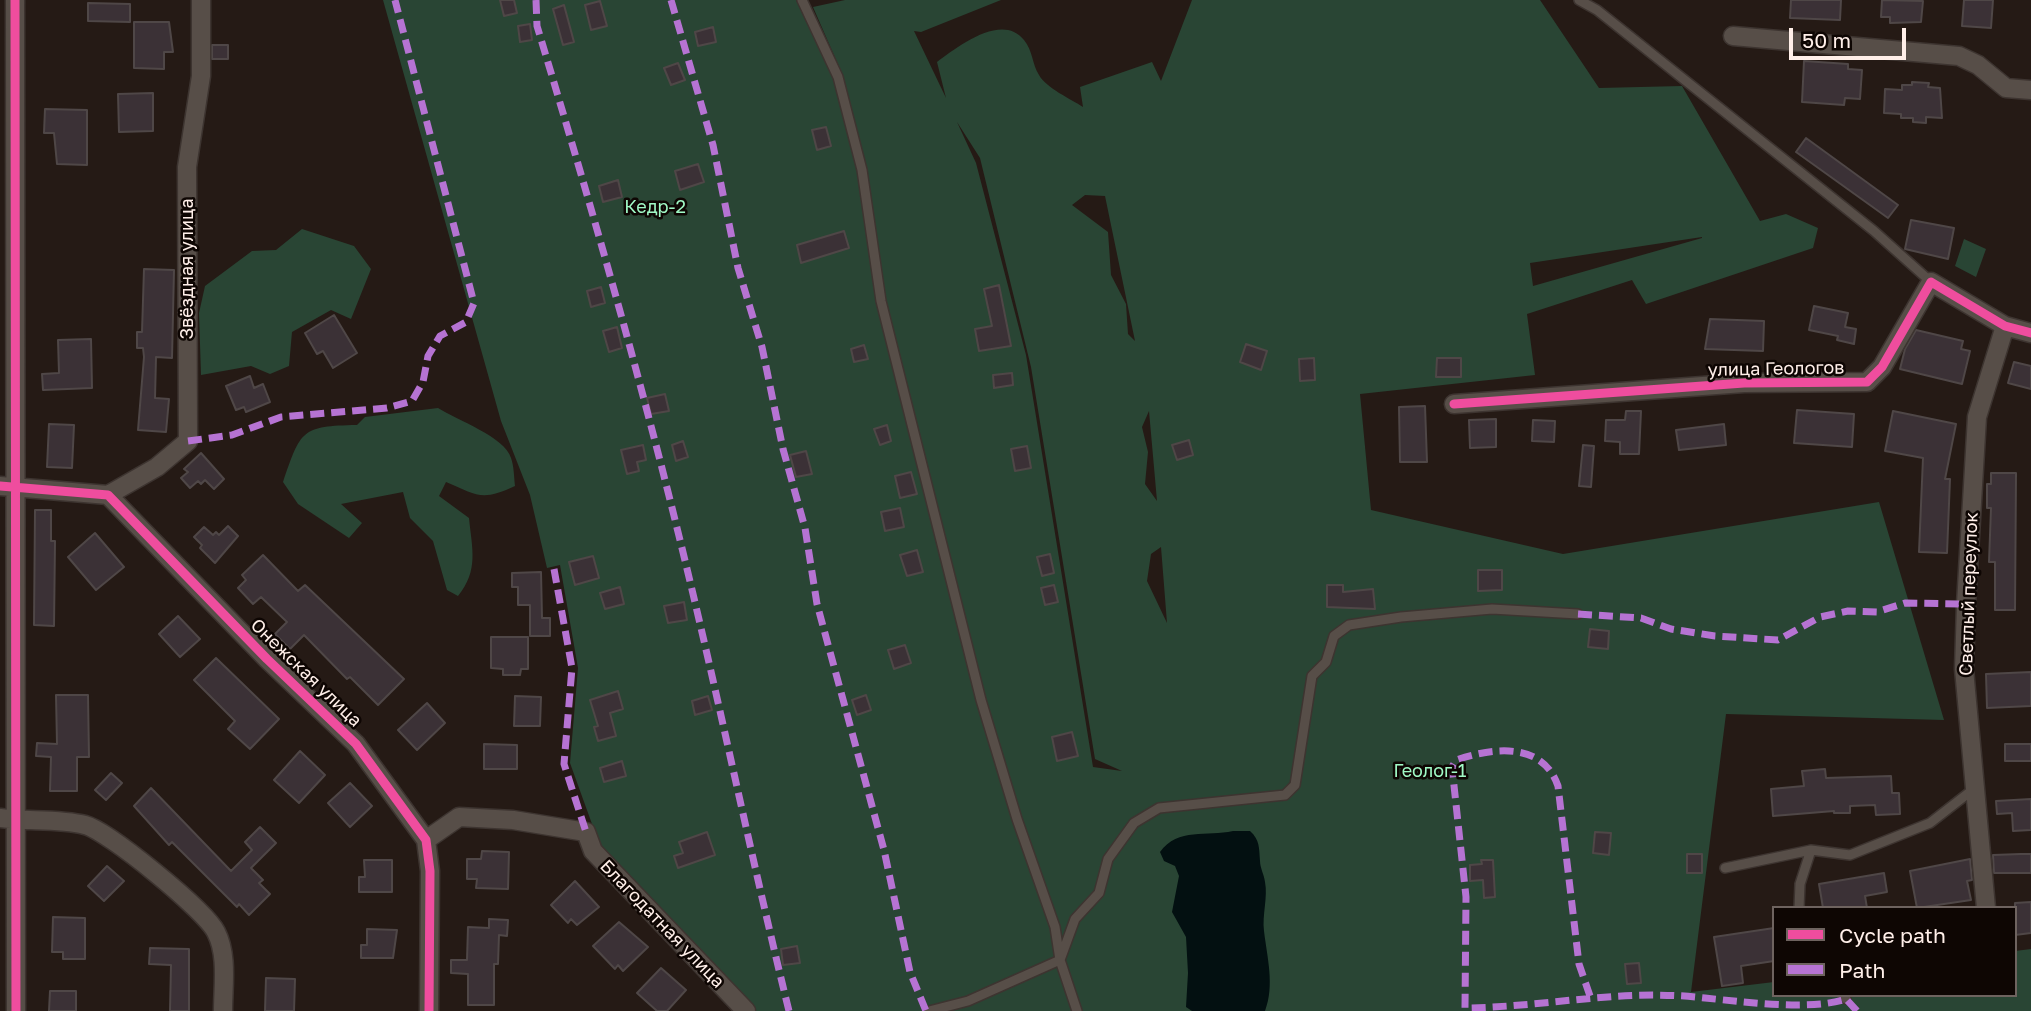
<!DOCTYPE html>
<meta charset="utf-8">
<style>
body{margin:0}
#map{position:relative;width:2031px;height:1011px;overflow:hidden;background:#251a15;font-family:"Golos Text",sans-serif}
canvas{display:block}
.legend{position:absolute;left:1772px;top:906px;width:245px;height:91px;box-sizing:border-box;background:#0e0603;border:2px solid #6e635f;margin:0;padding:9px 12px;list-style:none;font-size:21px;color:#ffefe9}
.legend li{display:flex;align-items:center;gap:14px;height:35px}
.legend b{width:35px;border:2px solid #6e635f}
.scale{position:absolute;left:1789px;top:28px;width:117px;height:32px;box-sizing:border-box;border:4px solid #ffefe9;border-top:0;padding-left:9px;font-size:21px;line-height:24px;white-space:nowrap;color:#ffefe9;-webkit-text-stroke:5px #0e0603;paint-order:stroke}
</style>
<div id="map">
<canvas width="2031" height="1011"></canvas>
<ul class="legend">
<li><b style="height:9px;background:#ef4d9e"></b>Cycle path</li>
<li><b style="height:9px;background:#b673d3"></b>Path</li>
</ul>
<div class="scale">50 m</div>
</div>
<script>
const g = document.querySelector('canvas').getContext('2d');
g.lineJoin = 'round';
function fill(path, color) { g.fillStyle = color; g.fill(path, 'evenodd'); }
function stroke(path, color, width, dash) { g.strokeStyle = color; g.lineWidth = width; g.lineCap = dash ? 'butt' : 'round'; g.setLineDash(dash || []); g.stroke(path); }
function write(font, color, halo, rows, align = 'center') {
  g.font = font + ' "Golos Text",sans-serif'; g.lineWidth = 5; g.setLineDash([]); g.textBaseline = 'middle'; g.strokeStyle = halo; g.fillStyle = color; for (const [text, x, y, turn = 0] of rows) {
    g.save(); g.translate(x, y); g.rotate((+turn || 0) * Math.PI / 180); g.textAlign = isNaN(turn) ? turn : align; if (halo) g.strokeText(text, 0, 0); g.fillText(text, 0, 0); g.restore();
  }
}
fill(new Path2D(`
 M383 0H796L834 79 858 171 876 301 977 701 1051 928 1056 961 1072 1011H754L601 849 570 763 578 668 560 565 547 568 530 495 501 421Z
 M845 0H1001L921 32 914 31 946 98 937 62C957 47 1002 12 1024 40 1033 51 1032 64 1039 75 1046 88 1071 99 1083 107L1080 87 1152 62 1161 81 1192 0H1540L1599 88 1682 86 1760 221 1786 214 1818 228 1813 248 1646 304 1632 280 1527 314 1535 375 1360 394 1371 510 1563 554 1879 502 1944 720 1726 714 1691 992 1774 982V995H2015V951L2031 949V1011H1081L985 698 885 300 867 169 843 76 813 7ZM957 122 980 158 1031 367 1095 759 1122 771 1093 767 1026 355 976 163ZM1085 195 1105 196 1135 341 1128 334 1126 304 1111 275 1108 232 1072 205ZM1702 237V238L1533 286 1530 263ZM1149 411 1157 501 1145 484 1148 452 1142 427ZM1161 547 1167 623 1147 581 1151 554Z
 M302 229 354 246 371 269 351 319 331 310 292 332 289 366 270 374 251 366 201 375 199 313 205 286 252 251 276 250Z
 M1964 239 1986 249 1976 277 1955 266Z
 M438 408C457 420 505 437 511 458 514 466 514 477 515 486 481 502 477 495 446 482L439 496 469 518C472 549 479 570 458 596L447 590 433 541 410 518 403 492 341 504 362 523 349 538 298 504 283 482C301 430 301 426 357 425L365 417Z`), '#294534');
fill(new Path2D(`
 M1233 831H1250C1260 840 1259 848 1260 861 1260 868 1264 874 1265 882 1268 897 1262 915 1264 931 1267 957 1275 985 1265 1011H1192L1186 1007 1188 973 1186 937 1172 912 1179 876 1175 866 1164 861 1160 852C1178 827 1207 837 1233 831Z`), '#031011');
const building = new Path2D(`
 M500 0H514L517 13 504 16Z
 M1791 0H1841L1840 20 1790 18Z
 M1882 0 1923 1 1921 22 1890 23V17H1881Z
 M1964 0H1993L1991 28 1962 26Z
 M600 1 607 26 591 30 585 5Z
 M88 3 130 4V22L88 21Z
 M564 5 574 42 563 45 553 9Z
 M134 22H169L173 52H164V69L134 68Z
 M530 24 532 40 520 42 518 26Z
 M713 27 716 42 698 46 695 32Z
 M212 45H228V59H212Z
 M1804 61 1848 64V69L1862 70 1860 99 1845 98 1844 105 1802 102Z
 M678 63 685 80 671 85 664 68Z
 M1912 82 1929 83 1928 87 1940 88 1942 118 1926 117V123L1913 122V118H1901V114L1884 113 1885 89 1902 90V85H1912Z
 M153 93V131L119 132 118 94Z
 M45 109 87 110V165L57 164 54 133H44Z
 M826 127 831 146 817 150 812 130Z
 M1806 138 1898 205 1888 218 1796 152Z
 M698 164 704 182 680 190 675 171Z
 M618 180 622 197 603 202 599 186Z
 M1911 220 1954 228 1948 259 1905 249Z
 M844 231 849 248 801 263 797 245Z
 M144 269 174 270 172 358 156 357 155 398 169 399 166 432 138 430 144 357 143 348H137V332H142Z
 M999 285 1011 346 979 351 975 329 992 326 984 289Z
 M601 287 605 303 591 307 587 291Z
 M1814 306 1848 313 1845 327 1856 329 1854 344 1837 340 1838 336 1809 330Z
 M334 315 357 353 333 368 323 351 317 354 305 333Z
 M1710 319 1764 321 1763 351 1705 349Z
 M617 327 622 348 609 352 603 331Z
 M1916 330 1963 341 1961 349 1970 351 1962 384 1900 369 1905 349Z
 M91 339 92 388 43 390 42 374 59 373 58 340Z
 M1246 344 1267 351 1261 370 1240 362Z
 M864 345 868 359 854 362 851 349Z
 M1314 358 1315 380 1300 381 1299 359Z
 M1437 358H1461V377H1436Z
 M2014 362 2031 366V389L2008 383Z
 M1012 373 1013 385 994 388 993 375Z
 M250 376 254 388 263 384 270 402 246 412 244 407 236 410 226 386Z
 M665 394 669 411 651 414 647 398Z
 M1425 406 1427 462H1400L1399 407Z
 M1797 410 1854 414 1852 447 1794 443Z
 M1626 411H1641L1639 454H1620V442L1605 441 1606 420H1625Z
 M1893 411 1956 424 1945 479H1950L1947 553 1919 552 1923 458 1885 451Z
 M1496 419V447L1470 448 1469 420Z
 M1533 420 1555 421 1554 442 1532 441Z
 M49 424 74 425 72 468 47 467Z
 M1724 424 1726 445 1679 450 1676 430Z
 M887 425 891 441 880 445 874 429Z
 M1189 440 1193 455 1177 460 1172 445Z
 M683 441 688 457 676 461 672 445Z
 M643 445 646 460 637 462 639 471 627 474 621 450Z
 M1583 445 1594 446 1591 487 1579 486Z
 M1027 446 1031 468 1015 471 1011 449Z
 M806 451 812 474 796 477 790 455Z
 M201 453 224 479 214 489 205 480 201 484 198 481 190 488 181 478 188 472 184 469Z
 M911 472 917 494 900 498 895 476Z
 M1991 473H2016L2015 610H1995V562H1989L1991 508H1987V484H1991Z
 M900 508 904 527 885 531 881 512Z
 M35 510H51V541H55L54 626 34 625Z
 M228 526 238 536 215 563 200 548 202 545 194 537 204 527 213 535 216 532 219 535Z
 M95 533 124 567 96 590 68 557Z
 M917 550 923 572 907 576 900 555Z
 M1050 554 1054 573 1042 576 1037 557Z
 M263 555 298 591 305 585 404 679 378 705 350 677 347 679 304 635 290 649 275 634 287 622 261 597 253 604 238 588 246 580 242 575Z
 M593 556 599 578 575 585 569 562Z
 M1478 570H1502V590L1478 591Z
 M541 572 542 618H550V636H530V605H518V587H512V573Z
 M1054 585 1058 602 1045 605 1041 588Z
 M1327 585H1343V592L1373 589 1375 609 1327 607Z
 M620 587 624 604 605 609 600 593Z
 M684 602 687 620 668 623 664 606Z
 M178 616 200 639 180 657 159 634Z
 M1590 629 1609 631 1608 649 1588 647Z
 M491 637H528V669H521L520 675H503V669L491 668Z
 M905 645 911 663 894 669 888 650Z
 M216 658 279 719 250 749 228 729 235 721 194 680Z
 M2031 672V706L1987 708 1986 674Z
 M618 691 623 709 610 713 616 736 598 741 594 727 598 726 590 700Z
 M56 695H88L89 757H77V791H50L51 757 36 756 37 743 57 744Z
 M866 695 871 710 857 715 852 700Z
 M515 696 541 697 540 726H514Z
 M708 696 712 710 695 715 692 701Z
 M427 703 445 723 417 750 398 730Z
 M1072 732 1078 756 1057 761 1052 737Z
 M484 744 517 745V769H484Z
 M2005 744H2031V761H2005Z
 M300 751 325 775 299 803 274 780Z
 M622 761 626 776 604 782 600 768Z
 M1825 769 1826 778 1891 776 1892 793H1899L1900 814 1876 815 1875 805 1850 806V813H1834V811L1773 816 1771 789 1804 786 1802 771Z
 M111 773 122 783 106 800 95 790Z
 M350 783 372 806 350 827 328 803Z
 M151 788 231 871 252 850 245 842 260 827 276 843 251 868 263 880 259 883 270 894 249 915 239 904 237 907 172 842 169 845 134 806Z
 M2031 799V830L2013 831 2012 813 1997 814 1996 801Z
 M707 832 715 855 678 868 674 856 683 853 679 842Z
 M1595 832 1611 833 1609 855 1593 853Z
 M482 851 509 852 508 889 476 888 477 879H467V859H481Z
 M1687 854H1702V873H1687Z
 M2021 854H2031V873H1994L1993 855Z
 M1970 859 1972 880 1967 881 1971 900 1917 908 1910 871Z
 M364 860H392V892H359V877H365Z
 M1481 860H1493L1495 897 1484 898 1483 880 1470 881V865L1482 864Z
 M107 866 124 881 104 901 88 886Z
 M1884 873 1887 892 1865 896 1867 908H1823L1819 884Z
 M575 881 599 907 577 925 571 919 568 923 551 905Z
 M2031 902V933L2015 935V903Z
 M53 917 85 918V959H63V952H52Z
 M489 919 508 920 507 936 499 935 498 964H494V1005H468V974L451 973V960H467L468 927 489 928Z
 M619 922 648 947 623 971 618 965 615 969 593 946Z
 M1774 928V961L1741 966 1743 983 1722 986 1714 937Z
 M367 929 397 930 393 958H361V945H367Z
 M797 946 800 963 783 965 781 949Z
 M150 948 189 949V1011H170L171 965 149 964Z
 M1639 963 1641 983 1627 984 1625 964Z
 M661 968 686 990 667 1011H657L637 993Z
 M266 978 295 979 294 1011H265Z
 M50 991H76V1011H49Z`);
fill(building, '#3b3136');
stroke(building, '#4f4747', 2);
const lane = new Path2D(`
 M802 0 838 77 862 170 881 301 981 700 1017 819 1055 927 1060 960 1077 1011
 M1579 0 1597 10 1874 231 1931 282
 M1725 868 1811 850
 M1799 908 1800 884 1811 850 1850 855 1930 823 1975 788
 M1843 995 1846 999
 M929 1011 968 1001 1060 960 1075 919 1099 893 1108 859 1134 823 1159 808 1285 795 1295 785 1312 676 1326 662 1334 636 1349 625 1401 617 1492 609 1578 614`);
const street = new Path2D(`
 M15 0 16 1011
 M1733 36 1959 56 1978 65 2006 88 2031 90
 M1454 404 1744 383 1867 382 1882 367 1931 282 2005 326 2031 333
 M0 486 108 495 267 659 356 744 426 840 430 871 429 1011
 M108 495 157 467 188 441 187 167 201 76V0
 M0 818C27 822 58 818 85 825 108 831 205 910 216 932 228 955 223 986 223 1011
 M426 840 459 817 513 820 586 832 593 851 746 1011
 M1986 908 1964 669 1966 604 1977 417 2005 326`);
stroke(lane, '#3d3430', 12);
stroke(street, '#3d3430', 21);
stroke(lane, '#574e48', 9);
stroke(street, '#574e48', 18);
stroke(new Path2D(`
 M536 0 537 26C588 195 637 365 679 536 718 694 750 853 789 1011
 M671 0 713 145 738 268 762 347 783 449 805 528 817 604 884 850 910 972 926 1011
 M188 441 232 435 281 417 387 408 412 401 423 382 428 356 440 336 466 322 474 303 395 0
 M554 569 572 668 564 764 586 832
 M1578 614 1641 618 1671 629 1715 636 1778 640 1820 617 1848 611 1877 612 1905 603 1966 604
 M1590 996 1579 964 1558 786C1543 742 1494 747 1456 760L1452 767 1466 897 1465 1008C1546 1007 1624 988 1705 998 1745 1002 1811 1011 1846 999L1857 1011`), '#b673d3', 7, [14, 7]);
stroke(new Path2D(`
 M15 0 16 1011
 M1454 404 1744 383 1867 382 1882 367 1931 282 2005 326 2031 333
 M0 486 108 495 267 659 356 744 426 840 430 871 429 1011`), '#ef4d9e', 9);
write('18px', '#a0fac6', '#0e0603', [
 ["Кедр-2",655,207],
 ["Геолог-1",1430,771]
]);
write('18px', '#ffefe9', '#0e0603', [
 ["Звёздная улица",187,269,-90],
 ["улица Геологов",1776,369,-1],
 ["Светлый переулок",1969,594,-88],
 ["Онежская улица",306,673,44],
 ["Благодатная улица",662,924,46]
]);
</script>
